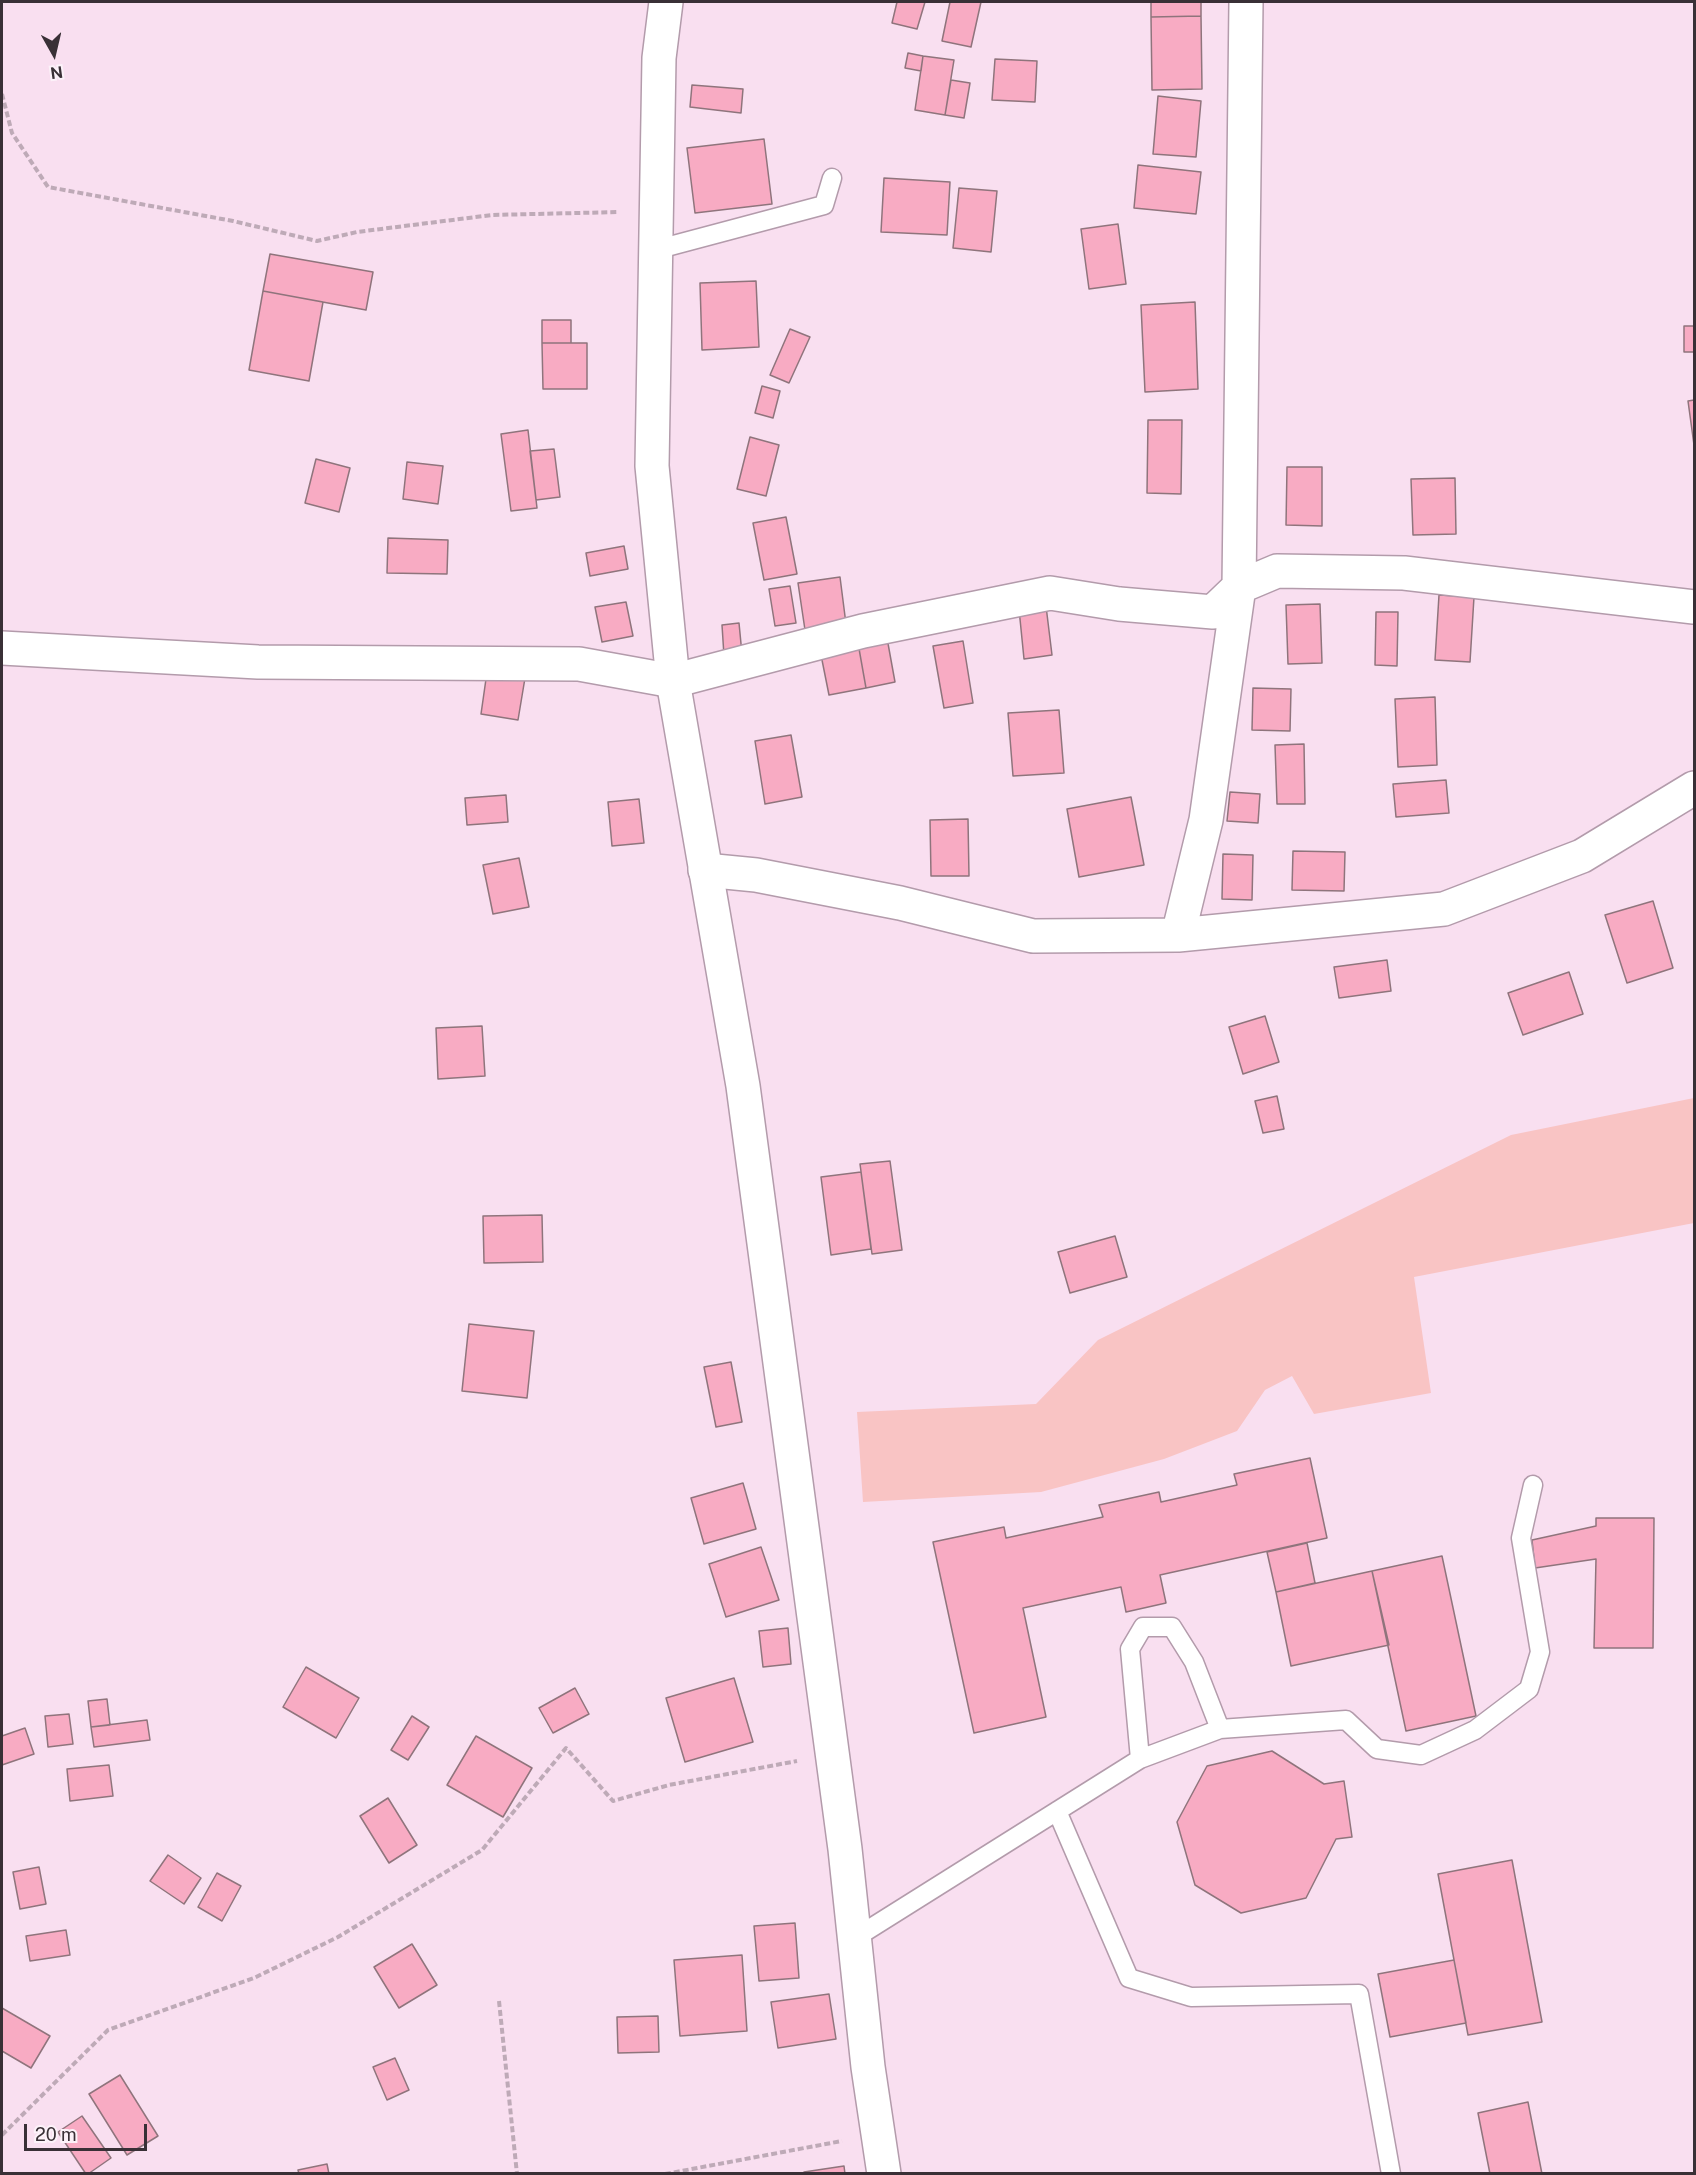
<!DOCTYPE html>
<style>
body{margin:0}
#map{position:relative;width:1696px;height:2175px;overflow:hidden;background:#f9dff0;font-family:"Public Sans",sans-serif}
canvas{display:block}
.frame{position:absolute;inset:0;border:3px solid #393036;pointer-events:none}
.north{position:absolute;left:24px;top:24px;width:60px;height:60px;-webkit-text-stroke:4px #fcf2f9;paint-order:stroke;rotate:172deg;font-size:16px;font-weight:700;line-height:24px;text-align:center;color:#393036}
.north::after{content:'';display:block;margin:auto;width:21px;height:27px;background:#393036;clip-path:polygon(50% 0,100% 100%,50% 72%,0 100%)}
.scale{position:absolute;left:24px;top:2124px;width:123px;height:27px;box-sizing:border-box;border:3px solid #393036;border-top:0;padding-left:8px;font-size:18px;line-height:21px;white-space:nowrap;color:#393036;-webkit-text-stroke:4px #fcf2f9;paint-order:stroke}
</style>
<div id="map">
<canvas width="1696" height="2175"></canvas>
<div class="frame"></div>
<div class="north">N</div>
<div class="scale">20 m</div>
</div>
<script>
const g = document.querySelector('canvas').getContext('2d');
g.lineJoin = 'round';
function fill(path, color) { g.fillStyle = color; g.fill(path, 'evenodd'); }
function stroke(path, color, width, dash) { g.strokeStyle = color; g.lineWidth = width; g.lineCap = dash ? 'butt' : 'round'; g.setLineDash(dash || []); g.stroke(path); }
fill(new Path2D(`
 M1694 1098V1223L1414 1277 1431 1393 1314 1414 1292 1376 1265 1390 1237 1431 1164 1459 1041 1492 863 1502 857 1412 1036 1404 1098 1340 1511 1135Z`), '#f9c4c4');
const building = new Path2D(`
 M897 2H925L917 29 892 23Z
 M950 2H981L971 47 942 41Z
 M1151 2H1201V16L1151 17Z
 M1201 16 1202 89 1152 90 1151 17Z
 M908 53 923 56 921 71 905 68Z
 M923 56 954 60 945 115 915 110Z
 M995 59 1037 61 1035 102 992 100Z
 M951 80 970 83 964 118 945 115Z
 M692 85 743 89 741 113 690 107Z
 M1158 96 1201 101 1196 157 1153 154Z
 M764 139 772 204 695 213 687 148Z
 M1138 165 1201 172 1196 214 1134 208Z
 M884 178 950 182 947 235 881 232Z
 M959 188 997 191 991 252 953 248Z
 M1118 224 1126 284 1089 289 1081 229Z
 M270 254 373 272 366 310 263 291Z
 M756 281 759 347 702 350 700 283Z
 M263 291 323 302 309 381 249 370Z
 M1195 302 1198 389 1145 392 1141 305Z
 M542 320H571V343H542Z
 M1684 326H1694V352H1684Z
 M790 329 810 337 789 383 770 375Z
 M542 343H587V389H543Z
 M762 386 780 391 773 418 755 413Z
 M1694 400V445L1688 401Z
 M1148 420H1182L1181 494 1147 493Z
 M528 430 537 508 511 511 501 434Z
 M750 437 779 445 766 496 737 489Z
 M554 449 560 497 536 500 530 451Z
 M316 459 350 468 339 512 305 503Z
 M407 462 443 466 438 504 403 499Z
 M1287 467H1322V526L1286 525Z
 M1455 478 1456 534 1413 535 1411 479Z
 M786 517 797 574 764 580 753 523Z
 M388 538 448 540 447 574 387 573Z
 M624 546 628 569 590 576 586 553Z
 M840 577 846 624 805 630 798 583Z
 M790 586 796 623 775 626 769 589Z
 M1439 595 1474 597 1470 662 1435 660Z
 M626 602 633 636 602 642 595 607Z
 M1320 604 1322 663 1288 664 1286 605Z
 M1046 606 1052 655 1024 659 1019 609Z
 M1376 612H1398L1397 666 1375 665Z
 M739 623 742 654 724 656 722 625Z
 M887 638 895 682 866 688 858 643Z
 M963 641 973 703 944 708 933 646Z
 M858 643 866 688 829 695 820 650Z
 M487 672 525 678 518 720 481 714Z
 M1253 688 1291 689 1290 731 1252 730Z
 M1435 697 1437 765 1398 767 1395 699Z
 M1059 710 1064 773 1013 776 1008 713Z
 M791 735 802 797 765 804 755 741Z
 M1304 744 1305 804H1277L1275 745Z
 M1446 780 1449 813 1396 817 1393 784Z
 M1230 792 1260 794 1258 823 1227 821Z
 M506 795 508 822 467 825 465 798Z
 M1131 797 1144 865 1079 877 1067 809Z
 M639 799 644 843 612 846 608 802Z
 M968 819 969 876H931L930 820Z
 M1293 851 1345 852 1344 891 1292 890Z
 M1223 854 1253 855 1252 900 1222 899Z
 M519 858 529 907 493 914 483 865Z
 M1653 901 1673 968 1627 983 1605 915Z
 M1387 960 1391 991 1339 998 1334 967Z
 M1569 972 1583 1014 1523 1035 1508 993Z
 M1265 1016 1279 1062 1243 1074 1229 1027Z
 M482 1026 485 1076 438 1079 436 1028Z
 M1277 1096 1284 1129 1263 1133 1255 1101Z
 M890 1161 902 1250 872 1254 860 1164Z
 M861 1172 871 1249 831 1255 821 1177Z
 M542 1215 543 1262 484 1263 483 1216Z
 M1115 1236 1127 1277 1070 1293 1058 1252Z
 M469 1324 534 1331 527 1398 462 1391Z
 M731 1362 742 1422 716 1427 704 1367Z
 M1310 1458 1327 1538 1160 1575 1166 1603 1126 1612 1121 1587 1023 1608 1046 1717 974 1733 933 1542 1004 1527 1006 1538 1103 1517 1099 1505 1159 1492 1161 1502 1237 1485 1234 1474Z
 M743 1483 756 1529 704 1544 691 1498Z
 M1596 1518H1654L1653 1648H1594L1596 1559 1535 1568 1532 1540 1596 1526Z
 M1307 1543 1315 1583 1276 1592 1267 1552Z
 M761 1547 779 1600 726 1617 709 1564Z
 M1442 1556 1476 1716 1406 1731 1372 1571Z
 M1372 1571 1389 1645 1291 1666 1276 1592Z
 M788 1628 791 1664 763 1667 759 1631Z
 M306 1667 359 1698 336 1738 283 1707Z
 M734 1678 753 1742 685 1762 666 1698Z
 M575 1688 589 1714 553 1733 539 1708Z
 M107 1699 110 1725 91 1727 88 1701Z
 M69 1714 73 1744 48 1747 45 1716Z
 M412 1716 429 1727 408 1760 391 1750Z
 M147 1720 150 1740 94 1747 91 1727Z
 M25 1728 34 1754 2 1765V1736Z
 M476 1736 532 1768 503 1817 447 1785Z
 M1272 1751 1324 1784 1344 1781 1352 1837 1336 1839 1306 1898 1241 1913 1195 1885 1177 1822 1207 1766Z
 M109 1765 113 1796 70 1801 67 1769Z
 M388 1798 417 1845 389 1863 360 1816Z
 M168 1855 201 1878 184 1904 150 1881Z
 M1512 1860 1542 2022 1468 2035 1438 1874Z
 M39 1867 46 1904 20 1909 13 1872Z
 M217 1873 241 1886 222 1921 198 1907Z
 M795 1923 799 1978 759 1981 754 1926Z
 M66 1930 70 1955 30 1961 26 1936Z
 M412 1944 437 1985 399 2008 374 1967Z
 M742 1955 747 2031 680 2036 674 1960Z
 M1454 1960 1466 2023 1390 2037 1378 1974Z
 M829 1994 836 2039 778 2048 771 2002Z
 M2 2008 50 2036 31 2068 2 2051Z
 M658 2016 659 2052 618 2053 617 2017Z
 M395 2058 409 2090 387 2100 373 2067Z
 M120 2075 158 2136 127 2155 89 2094Z
 M1528 2102 1542 2174H1490L1478 2113Z
 M82 2116 111 2158 88 2174H86L58 2132Z
 M327 2164 329 2174H299L298 2170Z
 M844 2166 845 2174H804V2172Z`);
fill(building, '#f8abc3');
stroke(building, '#8f747c', 1.5);
const lane = new Path2D(`
 M655 250 824 205 832 178
 M1140 1759 1220 1729
 M1057 1811 1129 1978 1191 1997 1359 1994 1391 2174
 M855 1938 1140 1759 1130 1649 1143 1627H1172L1194 1662 1220 1729 1346 1720 1377 1749 1421 1755 1475 1730 1529 1689 1540 1652 1521 1538 1533 1485`);
const street = new Path2D(`
 M2 648 258 662 579 664 673 681 863 631 1050 593 1119 604 1213 612 1239 587 1277 571 1404 573 1694 607
 M705 870 756 875 900 903 1033 936 1178 935 1444 909 1582 856 1694 788
 M1178 935 1206 820 1239 587 1246 2`);
const secondary = new Path2D(`
 M666 2 659 58 652 466 673 681 743 1086 845 1849 868 2067 884 2174`);
stroke(lane, '#b39bab', 21);
stroke(street, '#b39bab', 36);
stroke(secondary, '#b39bab', 36);
stroke(new Path2D(`
 M2 94 12 133 48 187 233 221 317 241 357 232 492 215 619 212
 M499 2001 517 2174
 M2 2135 108 2030 254 1978 338 1937 482 1850 566 1748 613 1801 669 1785 797 1761
 M665 2174 842 2141`), '#beaab7', 4, [6, 3]);
stroke(lane, '#fff', 18);
stroke(street, '#fff', 33);
stroke(secondary, '#fff', 33);
</script>
